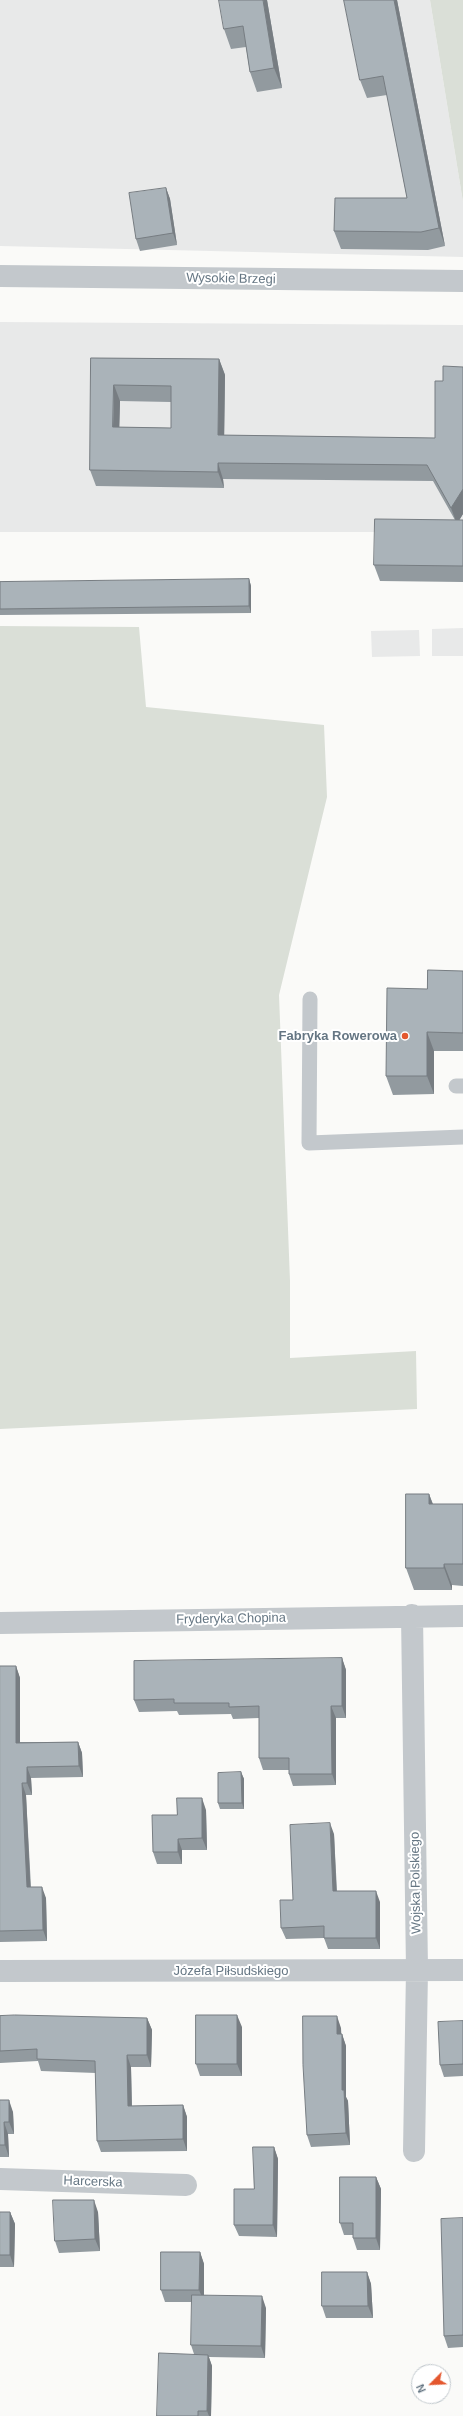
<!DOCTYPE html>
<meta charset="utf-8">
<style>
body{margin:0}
#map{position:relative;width:463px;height:2416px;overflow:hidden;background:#fafaf8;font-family:Helvetica,sans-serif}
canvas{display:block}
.north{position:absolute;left:411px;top:2364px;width:40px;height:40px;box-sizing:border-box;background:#fff;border:1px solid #c1c8cd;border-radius:50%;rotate:246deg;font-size:11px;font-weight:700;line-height:16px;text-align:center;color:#657683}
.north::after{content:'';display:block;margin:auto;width:14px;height:18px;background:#e4572e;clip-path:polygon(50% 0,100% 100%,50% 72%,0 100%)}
</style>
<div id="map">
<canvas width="463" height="2416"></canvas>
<div class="north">N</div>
</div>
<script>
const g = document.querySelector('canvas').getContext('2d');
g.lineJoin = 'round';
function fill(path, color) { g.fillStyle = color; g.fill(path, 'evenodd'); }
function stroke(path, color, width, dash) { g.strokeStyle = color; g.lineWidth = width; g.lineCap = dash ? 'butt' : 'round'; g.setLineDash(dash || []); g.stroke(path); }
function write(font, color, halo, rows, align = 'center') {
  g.font = font + ' Helvetica,sans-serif'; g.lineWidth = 4; g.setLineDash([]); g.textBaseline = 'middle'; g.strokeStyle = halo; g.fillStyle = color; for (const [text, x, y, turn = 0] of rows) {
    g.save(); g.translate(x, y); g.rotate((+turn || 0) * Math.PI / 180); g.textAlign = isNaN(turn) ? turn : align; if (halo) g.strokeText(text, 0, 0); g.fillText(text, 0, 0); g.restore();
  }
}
fill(new Path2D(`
 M0 0H430L463 202V257L0 246Z
 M0 322 463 325V532H0Z
 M463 628V656H432V629Z
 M419 630 420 656 372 657 371 631Z`), '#e8e9e9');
fill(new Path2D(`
 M430 0H463V202Z
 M0 626 139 627 146 707 324 725 327 797 279 995 290 1281V1358L416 1351 417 1409 0 1429Z`), '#dadfd7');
stroke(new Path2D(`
 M310 999 309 1143 463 1137
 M456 1086H463`), '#c3c8cc', 15);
stroke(new Path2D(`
 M412 1615 417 1970 414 2151
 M0 1623 463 1616
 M0 1971 463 1970
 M0 2179 186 2185`), '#c3c8cc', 22);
stroke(new Path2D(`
 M0 276 463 281`), '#c3c8cc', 22);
fill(new Path2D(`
 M267 0 282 88 257 92 250 72 246 47 231 49 224 29Z
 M344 0H397L445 246 428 250 341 249 334 231 407 198 387 95 367 98 360 80Z
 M166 188 170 199 177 245 140 251 136 239Z
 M91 358 219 359 225 375 224 435 435 438 443 381 463 367V514L459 520H463V582L380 581 374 565 455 520 433 481 223 479 224 488 96 486 90 470ZM120 401 171 402V428L119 427Z
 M249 579 251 586V613L0 615V582Z
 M463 971V1051H434V1094L393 1095 386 1076 427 989Z
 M429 1494 433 1504H463V1586L452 1585V1590H414L406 1568Z
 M342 1658 346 1670V1718H336V1785L293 1786 289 1774V1770H263L259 1758V1718L233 1719 231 1714 179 1715 177 1711 139 1712 134 1700Z
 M0 1666H16L20 1678V1742H78L82 1753 83 1777 31 1778 32 1795H26L31 1887 46 1898 47 1941 0 1942Z
 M241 1772 244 1779V1809H220L218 1803Z
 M206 1810 207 1850H182V1864H157L153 1852 177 1815Z
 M334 1834 337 1891 380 1902V1949H328L324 1938 286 1939 281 1928 293 1900Z
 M0 2016 147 2018 152 2030 151 2067H131L132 2106 183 2105 187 2117V2151L101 2152 97 2141 96 2073 41 2071 38 2061 0 2063Z
 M463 2021V2076L444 2077 440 2065Z
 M242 2027V2076H200L196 2064Z
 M341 2028V2034H342L346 2046V2097L348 2101 350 2145 311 2147 307 2135Z
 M0 2100 13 2112 14 2134H8L9 2157H0Z
 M274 2147 278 2159 277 2237 239 2236 234 2225 254 2189Z
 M376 2177 381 2189 380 2250H357L353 2238V2235H344L340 2223Z
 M0 2212H10L15 2224 14 2267H0Z
 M98 2212 100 2251 59 2253 55 2241Z
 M463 2218V2347L448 2348 444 2336Z
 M200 2252 204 2264V2295L266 2308 265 2358 209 2357 212 2366 211 2416H157L194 2354 191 2345 192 2302H165L161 2290Z
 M367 2272 371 2284 373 2318H326L322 2306Z`), '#929a9f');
fill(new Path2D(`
 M263 0H267L282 88 274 68Z
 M394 0H397L445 246 439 228Z
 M166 188 170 199 177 245 173 233Z
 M219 359 225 375 224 451 218 435Z
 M114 385 120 401 119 443 113 427Z
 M218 463 223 479 224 488 218 472Z
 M463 489V514L457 524 451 508Z
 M249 579 251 586V613L249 606Z
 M427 1032 434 1051V1094L427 1076Z
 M429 1494 437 1516 429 1504Z
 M444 1564 452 1585V1590L444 1568Z
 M342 1658 346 1670V1718L342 1706Z
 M16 1666 20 1678V1754L16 1743Z
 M331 1706 336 1718V1785L332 1774Z
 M78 1742 82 1753 83 1777 79 1766Z
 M27 1767 31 1778 32 1795 27 1783Z
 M241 1772 244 1779V1809L242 1803Z
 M22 1783 26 1795 31 1899 27 1887Z
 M202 1798 206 1810 207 1850 202 1838Z
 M330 1823 334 1834 337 1902 333 1891Z
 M178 1839 182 1850V1864L178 1852Z
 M42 1887 46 1898 47 1941 43 1930Z
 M376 1891 380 1902V1949L376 1938Z
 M237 2015 242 2027V2076L237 2064Z
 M337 2016 341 2028 342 2046 337 2034Z
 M147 2018 152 2030 151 2067 147 2055Z
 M342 2034 346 2046V2097L348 2101 350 2145 346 2133 342 2090Z
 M127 2055 131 2067 132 2118 128 2106Z
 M9 2100 13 2112 14 2134 9 2122Z
 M183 2105 187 2117V2151L183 2139Z
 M4 2122 8 2134 9 2157 5 2145Z
 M274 2147 278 2159 277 2237 273 2225Z
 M376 2177 381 2189 380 2250 376 2238Z
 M94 2200 98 2212 100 2251 95 2239Z
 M10 2212 15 2224 14 2267 10 2255Z
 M200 2252 204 2264V2302L199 2290Z
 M367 2272 371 2284 373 2318 368 2306Z
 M262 2296 266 2308 265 2358 261 2346Z
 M208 2355 212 2366 211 2416H209L207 2411Z`), '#777d82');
const building = new Path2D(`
 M219 0H263L274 68 250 72 243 26 224 29Z
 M344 0H394L439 228 421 232 334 231 335 198H407L383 76 360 80Z
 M166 188 173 233 136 239 129 193Z
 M91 358 219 359 218 435 435 438V381H443V366L463 367V489L451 508 427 465 218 463V472L90 470ZM114 385 171 386V428L113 427Z
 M375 519 463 520V566L374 565Z
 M249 579V606L0 609V582Z
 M428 970 463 971V1033L427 1032V1076H386L387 988 427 989Z
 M406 1494H429V1504H463V1564H444V1568H406Z
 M342 1658V1706H331L332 1774H289V1758H259V1706L229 1707V1703H174V1699L134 1700V1661Z
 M0 1666H16V1743L78 1742 79 1766 27 1767V1783H22L27 1887H42L43 1930 0 1931Z
 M241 1772 242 1803H218V1773Z
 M177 1798H202V1838L178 1839V1852H153L152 1815H177Z
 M330 1823 333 1891H376V1938H324V1926L281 1928 280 1900H293L290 1825Z
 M15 2015 147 2018V2055H127L128 2106 183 2105V2139L97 2141 95 2061 37 2059V2049L0 2051V2016Z
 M196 2015H237V2064H196Z
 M303 2016H337V2034H342V2090H344L346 2133 307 2135 303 2065Z
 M463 2021V2064L440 2065 438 2022Z
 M0 2100H9V2122H4L5 2145H0Z
 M253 2147H274L273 2225H234V2189H254Z
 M340 2177H376V2238H353V2223H340Z
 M53 2200H94L95 2239 55 2241Z
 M0 2212H10V2255H0Z
 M463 2218V2335L444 2336 441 2219Z
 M161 2252H200L199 2290H161Z
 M322 2272H367L368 2306H322Z
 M192 2295 262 2296 261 2346 191 2345Z
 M159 2353 208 2355 207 2411H198V2416H157Z`);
fill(building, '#aab3b9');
stroke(building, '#777d82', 1);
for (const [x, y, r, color] of [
 [405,1036,4,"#e4572e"]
]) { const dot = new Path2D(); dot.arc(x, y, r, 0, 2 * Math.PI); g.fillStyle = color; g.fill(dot); stroke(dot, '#fff', 1.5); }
write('13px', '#657683', '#fff', [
 ["Wysokie Brzegi",231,279,1],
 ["Fryderyka Chopina",231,1619,-1],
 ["Wojska Polskiego",416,1883,-91],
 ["Józefa Piłsudskiego",231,1971],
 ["Harcerska",93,2182,2]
]);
write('bold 13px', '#657683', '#fff', [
 ["Fabryka Rowerowa",397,1036]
], 'right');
</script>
